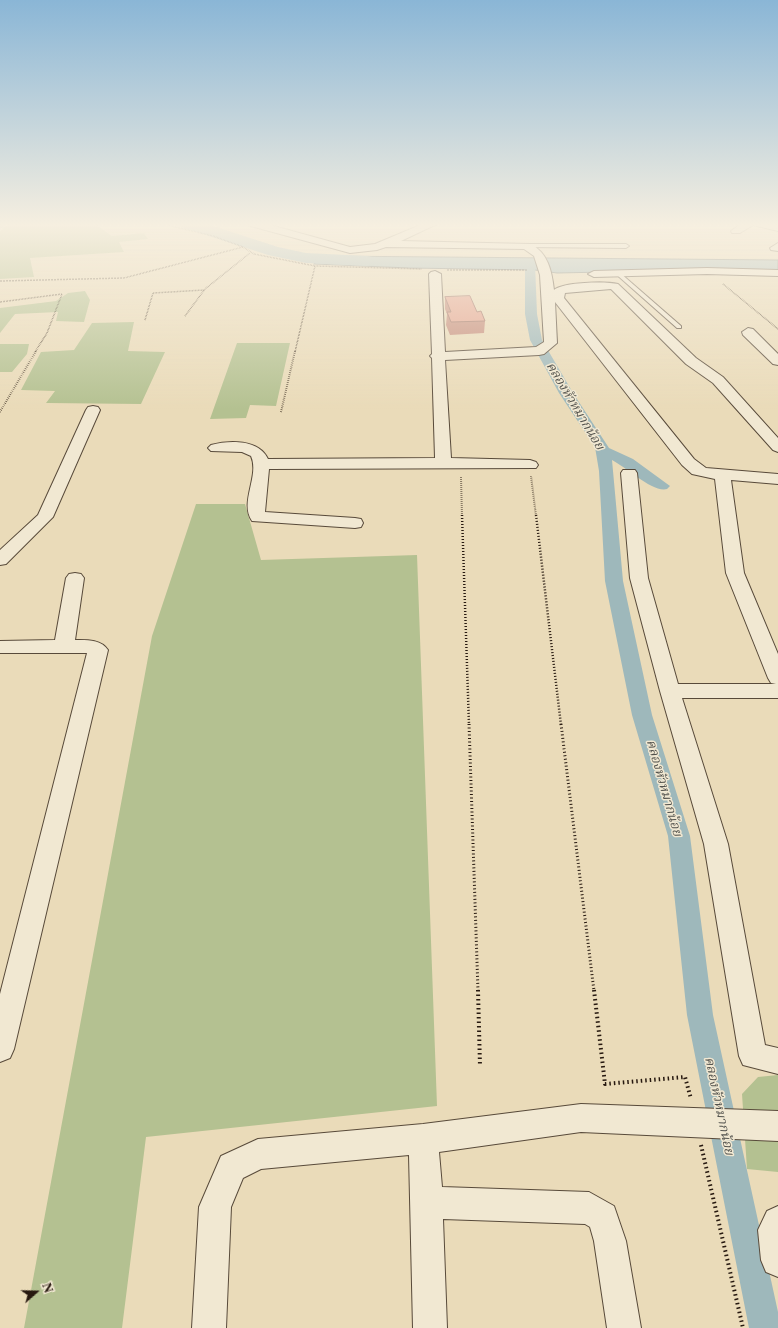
<!DOCTYPE html>
<meta charset="utf-8">
<style>
body{margin:0}
#map{position:relative;width:778px;height:1328px;overflow:hidden;background:#eadbb9;font-family:"Libre Caslon Text",serif}
canvas{display:block}
.north{position:absolute;left:16px;top:1272px;width:40px;height:40px;-webkit-text-stroke:3px #f1e8d2;paint-order:stroke;rotate:70deg;font-size:11px;font-weight:700;line-height:16px;text-align:center;color:#271910}
.north::after{content:'';display:block;margin:auto;width:14px;height:18px;background:#271910;clip-path:polygon(50% 0,100% 100%,50% 72%,0 100%)}
</style>
<div id="map">
<canvas width="778" height="1328"></canvas>
<div class="north">N</div>
</div>
<script>
const g = document.querySelector('canvas').getContext('2d');
g.lineJoin = 'round';
function fill(path, color) { g.fillStyle = color; g.fill(path, 'evenodd'); }
function stroke(path, color, width, dash) { g.strokeStyle = color; g.lineWidth = width; g.lineCap = dash ? 'butt' : 'round'; g.setLineDash(dash || []); g.stroke(path); }
function write(font, color, halo, rows, align = 'center') {
  g.font = font + ' "Libre Caslon Text","Noto Serif Thai",serif'; g.lineWidth = 3; g.setLineDash([]); g.textBaseline = 'middle'; g.strokeStyle = halo; g.fillStyle = color; for (const [text, x, y, turn = 0] of rows) {
    g.save(); g.translate(x, y); g.rotate((+turn || 0) * Math.PI / 180); g.textAlign = isNaN(turn) ? turn : align; if (halo) g.strokeText(text, 0, 0); g.fillText(text, 0, 0); g.restore();
  }
}
fill(new Path2D(`
 M10 223H94L112 236 144 233 148 239 119 242 124 252 30 258 34 277 0 279V231Z
 M85 291 90 300 84 322 56 321 58 312 15 314 0 333V308L56 301 68 293Z
 M134 322 128 351 165 352 141 404 46 403 55 391 21 390 41 352 74 350 92 323Z
 M237 343H290L276 406 250 405 246 418 210 419Z
 M0 344H29L27 354 12 372H0Z
 M196 504H245L261 560 417 555 437 1106 146 1137 122 1328H24L152 636Z
 M778 1075V1172L747 1169 742 1094 758 1077Z`), '#b4c191');
const water = new Path2D(`
 M327 256 778 260V271L704 270 557 273 535 270 410 268 314 264Z`);
fill(water, '#9eb8bb');
stroke(water, '#6e7877', 1);
fill(new Path2D(`
 M0 223H9L0 229Z
 M530 260 535 263 537 314 542 340 573 393 609 448 633 459 670 486 667 489C653 493 626 467 612 460L623 581 652 715 690 836 713 1015 778 1312V1328H749L687 1015 668 836 632 715 605 581 599 471 595 447 559 393 530 340 525 314V263Z`), '#9eb8bb');
fill(new Path2D(`
 M179 223H204L278 247 306 253 367 256 373 257 376 261 373 265 367 266 306 263 268 255 181 227Z`), '#9eb8bb');
const lane = new Path2D(`
 M526 244H626L629 246 626 248 524 247 523 246Z
 M619 272 681 326V328H677L617 275 616 274Z`);
const street = new Path2D(`
 M246 223H263L350 247 375 244 425 223H439L401 241 530 244C548 252 552 272 554 290 562 282 606 281 618 284L696 358 723 377 778 438V452L773 450 713 383 686 364 611 289 565 293 564 298 694 459 706 468 778 474V484L731 480 744 573 778 654V698H682L728 844 765 1045 778 1048V1074L743 1065 739 1056 704 844 660 691 630 578 621 473 623 470H635L637 473 648 578 678 684H776L771 683 768 678 726 573 715 479 692 474 682 465 555 302 557 343 544 354 539 355 445 360 451 458 530 460 536 462 538 465 536 468 269 469 265 512 355 518 361 519 363 523 361 527 355 528 252 521C239 502 260 476 251 456L242 452 211 451 208 448 211 445C229 440 259 439 268 459L435 458 432 358 430 356 432 354 429 274 431 272 435 271 441 274 445 352 536 347 544 342 540 275 534 256 524 249 386 247 377 250 350 253 247 225Z
 M742 223 778 225V231L753 225 740 233H732L731 231Z
 M778 243V251L771 250 770 248Z
 M707 268 778 270V276L707 274 594 277 588 274 594 271Z
 M748 328 753 329 778 354V365L773 364 743 335 742 332Z
 M93 406 98 407 100 410 53 517 6 564 0 565V550L38 515 86 410 88 407Z
 M75 573 81 574 84 578 75 640C86 640 101 639 108 650L14 1049 10 1058 0 1062V994L87 653H0V641L55 640 66 578 69 574Z
 M581 1104 778 1111V1141L581 1132 439 1152 442 1187 589 1192 614 1206 626 1241 641 1328H607L594 1241 590 1227 585 1224 443 1219 447 1328H413L409 1155 261 1169 243 1178 231 1207 226 1328H192L199 1207 221 1156 258 1139 423 1124Z
 M778 1206V1277L766 1272 761 1260 758 1230 767 1211Z`);
stroke(lane, '#584a3a', 2);
stroke(street, '#584a3a', 2);
stroke(new Path2D(`
 M159 223 213 236 243 247 254 254 315 266 422 269
 M447 270H527
 M0 281 124 278 243 247
 M723 284 778 329
 M0 302 62 294 47 333 35 352
 M185 316 205 289 250 253
 M145 320 153 293 204 290
 M295 352 315 266`), '#271910', 1.5, [0.5, 1]);
stroke(new Path2D(`
 M0 412 36 351
 M281 412 295 351
 M531 476 536 516
 M461 477 462 516`), '#271910', 2, [0.5, 1.5]);
stroke(new Path2D(`
 M462 515 469 725
 M536 515 561 725`), '#271910', 2.5, [1, 2]);
stroke(new Path2D(`
 M469 724 478 991
 M561 724 594 991`), '#271910', 3, [1, 2.5]);
stroke(new Path2D(`
 M478 990 480 1066
 M594 990 605 1084 685 1077 691 1099
 M701 1145 743 1328`), '#271910', 4, [1.5, 3]);
fill(lane, '#f1e8d2');
fill(street, '#f1e8d2');
fill(new Path2D(`
 M445 297 477 312 485 321 484 333 450 335 446 325 447 314 445 309Z`), '#c58b7a');
const building = new Path2D(`
 M470 296 477 312 481 311 485 321 451 322 447 312H451L445 297Z`);
fill(building, '#e5a28e');
stroke(building, '#a07163', 1);
const sky = g.createLinearGradient(0, 0, 0, 409);
sky.addColorStop(0, '#8ab6d6');
sky.addColorStop(0.55, '#f6efe0');
sky.addColorStop(1, '#f6efe000');
g.fillStyle = sky;
g.fillRect(0, 0, 778, 409);
write('italic 13px', '#51514c', '#f1e8d2', [
 ["คลองหัวหมากน้อย",575,406,59],
 ["คลองหัวหมากน้อย",664,788,74],
 ["คลองหัวหมากน้อย",719,1106,78]
]);
</script>
